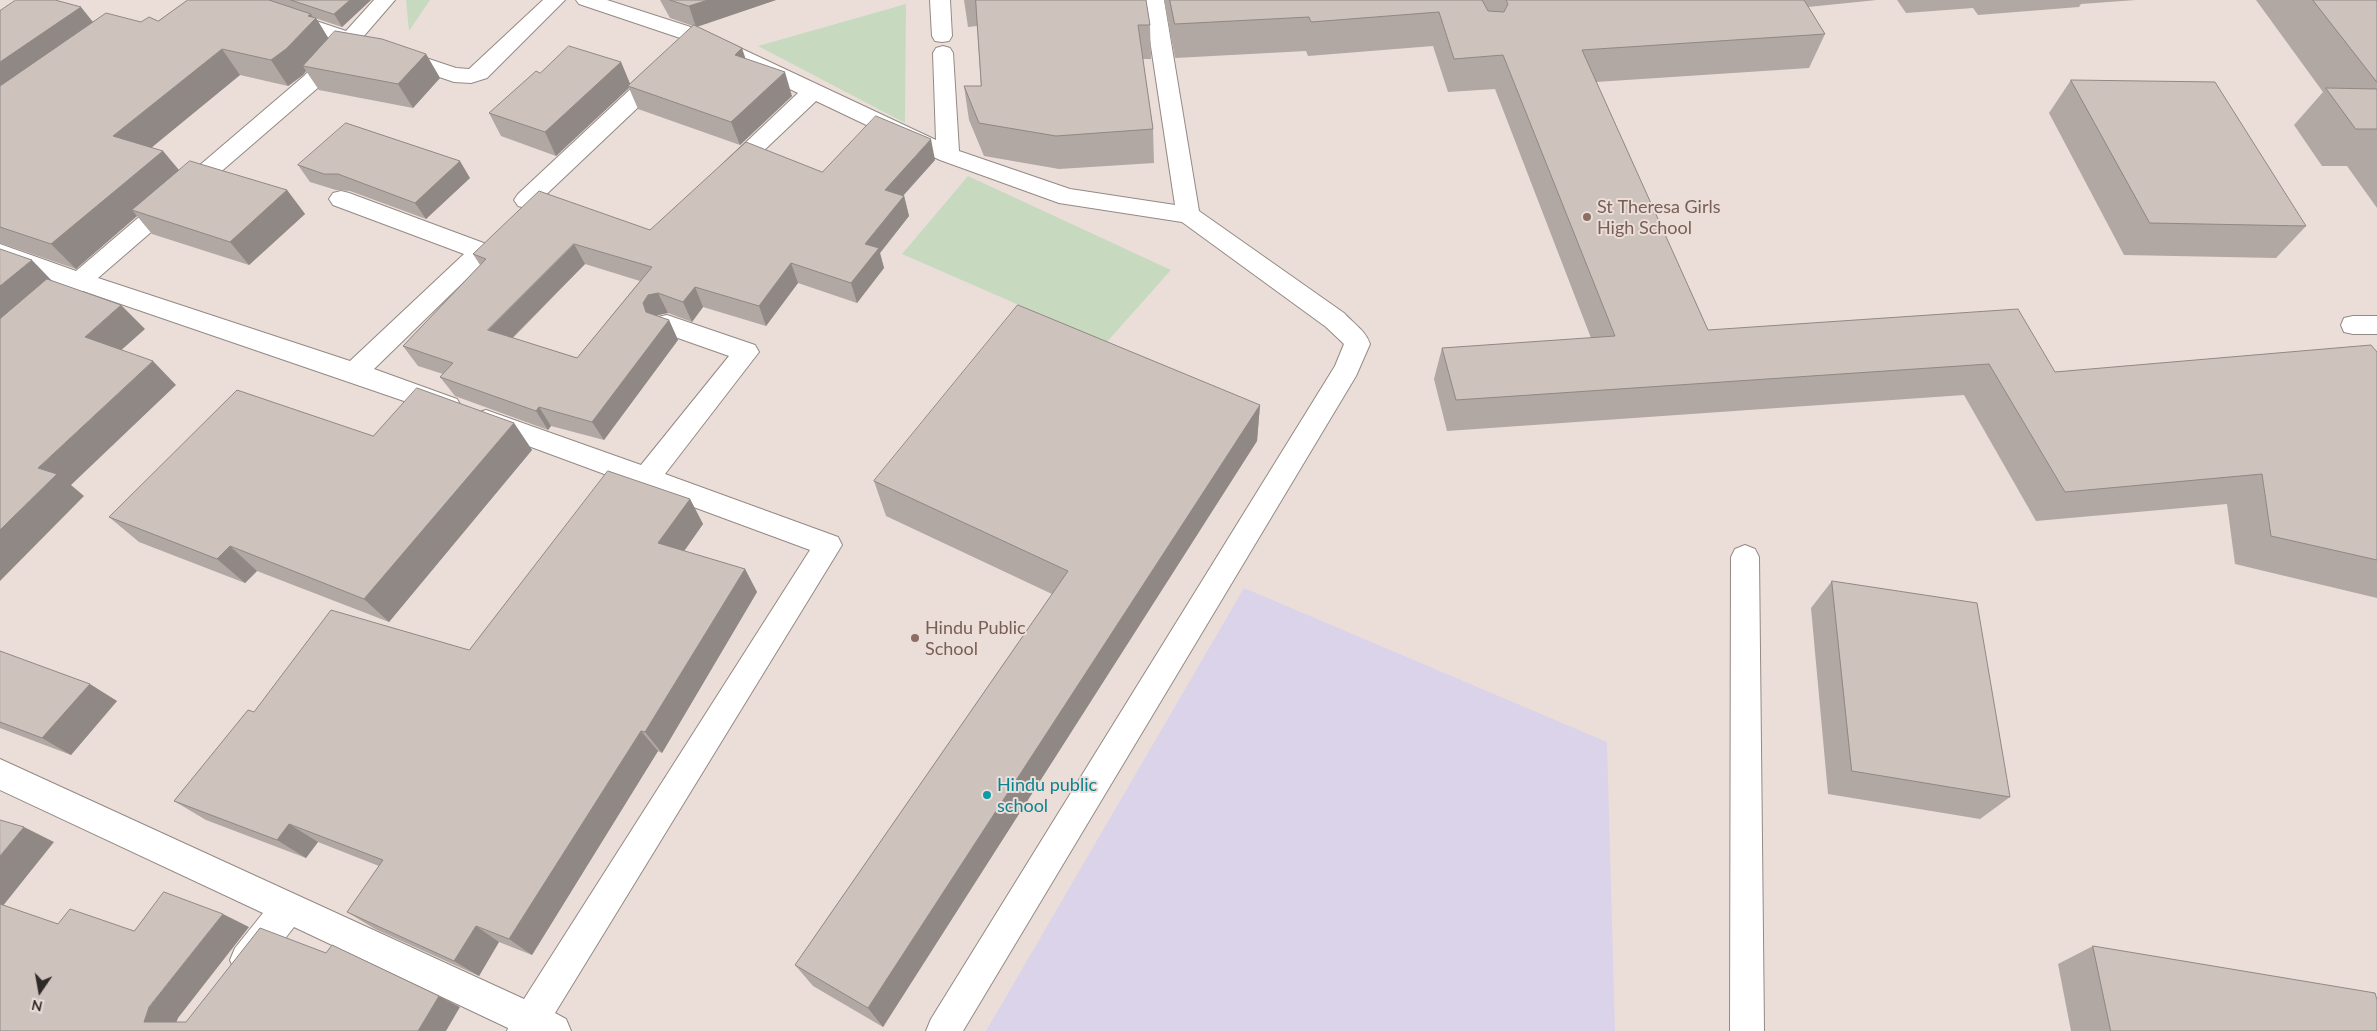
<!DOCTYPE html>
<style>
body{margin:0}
#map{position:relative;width:2377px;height:1031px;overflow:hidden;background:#ebded9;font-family:Lato,sans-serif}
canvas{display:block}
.north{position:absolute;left:15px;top:966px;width:50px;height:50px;-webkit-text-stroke:4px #ebded9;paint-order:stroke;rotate:192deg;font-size:14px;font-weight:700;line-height:20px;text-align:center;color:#2e2a28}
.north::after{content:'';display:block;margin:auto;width:18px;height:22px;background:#2e2a28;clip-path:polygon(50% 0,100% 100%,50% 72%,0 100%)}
</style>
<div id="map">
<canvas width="2377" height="1031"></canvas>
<div class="north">N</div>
</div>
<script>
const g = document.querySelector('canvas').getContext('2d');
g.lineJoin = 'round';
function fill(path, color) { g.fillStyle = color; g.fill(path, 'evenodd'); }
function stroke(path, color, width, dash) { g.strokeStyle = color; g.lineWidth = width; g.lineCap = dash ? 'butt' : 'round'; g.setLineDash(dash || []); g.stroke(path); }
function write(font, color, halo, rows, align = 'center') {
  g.font = font + ' Lato,sans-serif'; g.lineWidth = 4; g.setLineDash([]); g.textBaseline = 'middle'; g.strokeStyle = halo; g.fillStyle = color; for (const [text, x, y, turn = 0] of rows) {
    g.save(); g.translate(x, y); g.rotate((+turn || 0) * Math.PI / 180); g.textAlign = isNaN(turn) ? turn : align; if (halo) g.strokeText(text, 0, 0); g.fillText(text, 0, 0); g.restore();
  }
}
fill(new Path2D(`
 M1244 588 1607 742 1615 1031H986Z`), '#dbd3e9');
fill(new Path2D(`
 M406 0H430L409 31Z
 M906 4 905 123 758 46Z
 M968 176 1171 270 1106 343 902 254Z`), '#c7dac0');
const minor = new Path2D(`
 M374 0H395L363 37 456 68 469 69 543 0H565L487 78 471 83 454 82 354 48 320 86 98 278 350 361 464 254 333 205 329 199 333 193 341 191 349 193 489 245 493 251 489 257 374 369 457 399 461 406 457 413 448 416 439 413 83 291C75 299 70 300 59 297L56 291 61 284 0 262V244L76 271 304 76 336 42 281 22 278 18 281 14 288 12 295 14 346 31Z
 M576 0H607L706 32 936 140 933 53 936 48 943 46 950 48 953 53 959 151 1070 189 1175 205 1144 0H1164L1199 211 1344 313C1353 323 1366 331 1370 344L1356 376 963 1031H926L931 1019 1335 366 1344 344 1326 327 1182 222 1059 203 940 160 816 101 737 176 729 179 721 176 718 171 721 166 798 93 692 42 579 4Z
 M930 0H950L952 36 949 41 942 42 935 41 932 36Z
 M660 67 668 69 671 74 668 79 534 206 526 208 518 206 514 200 518 194 652 69Z
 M667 315 755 345 759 352 665 474 838 537 842 545 555 1013 566 1019 571 1031H507L508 1028 294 927 259 972 247 977 235 972 230 960 235 948 263 913 0 790V759L524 999 810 550 477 427 473 420 477 413 486 410 641 465 729 356 658 331 655 324 658 317Z
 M2353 316H2377V334H2353L2344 332 2341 325 2344 318Z
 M1745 545 1755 549 1759 557 1764 1031H1730L1731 557 1735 549Z`);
stroke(minor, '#948984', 2);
fill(minor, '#fff');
fill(new Path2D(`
 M188 0H371L342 27 312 17 316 18 328 38 426 54 440 78 413 108 319 90 306 71 303 75 288 86 240 75 151 148 163 151 179 171 287 190 305 214 249 265 152 234 137 216 76 269 0 243V11L93 22H141L158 21Z
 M660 0H776L697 27 746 59 792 96 740 145 638 109 629 88 556 156 501 136 489 113 540 73 621 62 630 84 693 26 670 18Z
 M964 0H1146L1150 25 1151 59H1143L1153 129 1154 163 1059 169 984 156 969 120 964 86H981L977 26 968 27Z
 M1164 0H1877L1808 7 1825 34 1809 68 1596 82 1708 330 2055 372 2377 352V598L2235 564 2227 504 2036 521 1964 395 1447 431 1434 379 1442 348 1591 338 1495 89 1448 92 1433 46 1308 56 1306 51 1175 58Z
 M1897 0H2136L2081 4 2079 7 1978 15 1973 8 1906 13Z
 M2256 0H2377V208L2347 166H2322L2294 125 2323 92Z
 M2071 80 2306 226 2276 258 2124 255 2049 113Z
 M935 160 904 195 909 216 880 253 884 268 857 303 798 283 766 326 703 307 692 322 668 313 658 315 657 316 669 320 678 340 604 440 551 426 548 430 455 396 440 377 443 374 418 366 403 346 480 265 473 254 650 230 822 172ZM585 264 640 281 577 358 513 338Z
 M298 165 470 178 426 219 350 191 336 190 310 182Z
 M1260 405 1257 441 883 1027 813 986 795 965 1052 594 886 516 874 481Z
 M514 423 532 450 389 622 257 571 245 583 139 542 109 517 373 436Z
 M690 499 703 524 684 551 745 569 757 592 662 753 658 751 532 955 499 942 479 976 375 929 347 912 379 866 318 842 306 858 206 820 174 801 254 712 469 650Z
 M1832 581 2010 797 1980 819 1828 794 1811 608Z
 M0 651 117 701 71 755 0 728Z
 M2093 946 2377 1031H2071L2058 964Z`), '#b1a7a3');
fill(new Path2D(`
 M350 0H371L342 27 334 14Z
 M708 0H776L696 27 689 6Z
 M81 7 101 32 0 103V62Z
 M311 14 314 20 316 18 332 44 303 66 306 71 303 75 288 86 271 60 308 16Z
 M742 48 750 72 735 55Z
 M222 49 240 75 135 161 113 136Z
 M426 54 440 78 413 108 398 84Z
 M621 62 631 86H628L629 88 556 156 545 132Z
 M785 72 792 96 740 145 731 122Z
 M931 139 935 160 890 210 885 190Z
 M163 151 184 176 132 210 137 216 76 269 51 244Z
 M460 161 470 178 426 219 415 203Z
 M287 190 305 214 249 265 230 242Z
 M904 196 909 216 880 253 884 268 857 303 851 283 865 244Z
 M574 244 585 264 501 349 488 330Z
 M32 260 56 285 0 333V286Z
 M791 263 798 283 766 326 759 306Z
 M695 287 703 307 692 322 683 302Z
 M658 293 668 313 658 315 653 323 646 312 643 303 648 295Z
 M121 305 145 329 109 361 85 337Z
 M669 320 678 340 604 440 592 422Z
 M153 361 176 385 71 485 84 496 0 581V530L38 468Z
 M1260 405 1257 441 883 1027 868 1008Z
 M539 407 551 426 548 430 536 411Z
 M514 423 532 450 389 622 364 599Z
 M690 499 703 524 673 567 658 543Z
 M230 546 257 571 245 583 217 559Z
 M745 569 757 592 662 753 645 732Z
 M90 684 117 701 71 755 42 738Z
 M641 731 658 751 532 955 509 939Z
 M289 824 318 842 306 858 277 840Z
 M24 827 54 842 2 907 0 906V856Z
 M223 914 249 927 178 1018 173 1031 144 1022 149 1007Z
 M476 926 499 942 479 976 454 961Z
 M439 996 460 1007 446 1031H418Z`), '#908884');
const building = new Path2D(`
 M16 0H55L81 7 0 62V11Z
 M188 0H269L311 14 308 16 316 18 286 49 271 60 222 49 113 136 163 151 51 244 0 227V86L106 13 141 22 149 17 158 21Z
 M291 0H350L334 14Z
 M670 0H708L689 6Z
 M976 0H1146L1150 25H1138L1153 129 1056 136 979 123 964 86H981Z
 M1170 0H1482L1488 11 1504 12 1508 4 1506 0H1804L1825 34 1582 50 1708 330 2018 309 2055 372 2371 345 2377 352V560L2271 536 2262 474 2065 492 1989 364 1456 400 1442 348 1615 336 1503 55 1454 59 1439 12 1311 22 1309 17 1175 24Z
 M2313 0H2377V82Z
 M694 25 742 48 735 55 785 72 731 122 628 86Z
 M335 31 382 39 426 54 398 84 303 66Z
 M569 46 621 62 545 132 489 113 536 71 540 73Z
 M2071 80 2215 82 2306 226 2150 223Z
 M2326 88 2377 89V129H2356Z
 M876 116 931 139 885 190 904 196 865 244 879 248 851 283 791 263 759 306 695 287 683 302 658 293 648 295 643 303 646 312 669 320 592 422 539 407 536 411 440 377 453 363 403 346 486 259 473 254 539 191 650 230 746 142 822 172ZM574 244 652 267 577 358 488 330Z
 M346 123 460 161 415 203 338 174H324L298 165Z
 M190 161 287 190 230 242 132 210Z
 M0 249 32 260 0 286Z
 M47 279 121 305 85 337 153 361 38 468 57 474 0 530V319Z
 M1018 305 1260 405 868 1008 795 965 1068 571 874 481Z
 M417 388 514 423 364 599 230 546 217 559 109 517 237 390 373 436Z
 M608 471 690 499 658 543 745 569 645 732 641 731 509 939 476 926 454 961 347 912 383 860 289 824 277 840 174 801 248 710 254 712 331 610 469 650Z
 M1832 581 1977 603 2010 797 1852 771Z
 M0 651 90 684 42 738 0 722Z
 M0 820 24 827 0 856Z
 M164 892 223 914 149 1007 144 1022H186L260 928 326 953 332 945 439 996 418 1031H0V904L58 924 70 909 134 931Z
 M2093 946 2375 993 2377 1000V1031H2111Z`);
fill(building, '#cec2bd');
stroke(building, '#908884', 1);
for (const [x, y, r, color] of [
 [1587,217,5,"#8d6e63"],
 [915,638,5,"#8d6e63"],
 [987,795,5,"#0f9aa8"]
]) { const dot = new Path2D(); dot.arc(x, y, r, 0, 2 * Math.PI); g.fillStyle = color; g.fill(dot); stroke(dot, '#ebded9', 2); }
write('18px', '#785e54', '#ebded9', [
 ["St Theresa Girls",1597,207],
 ["High School",1597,228],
 ["Hindu Public",925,628],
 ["School",925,649]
], 'left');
write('18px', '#0d838f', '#ebded9', [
 ["Hindu public",997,785],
 ["school",997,806]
], 'left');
</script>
